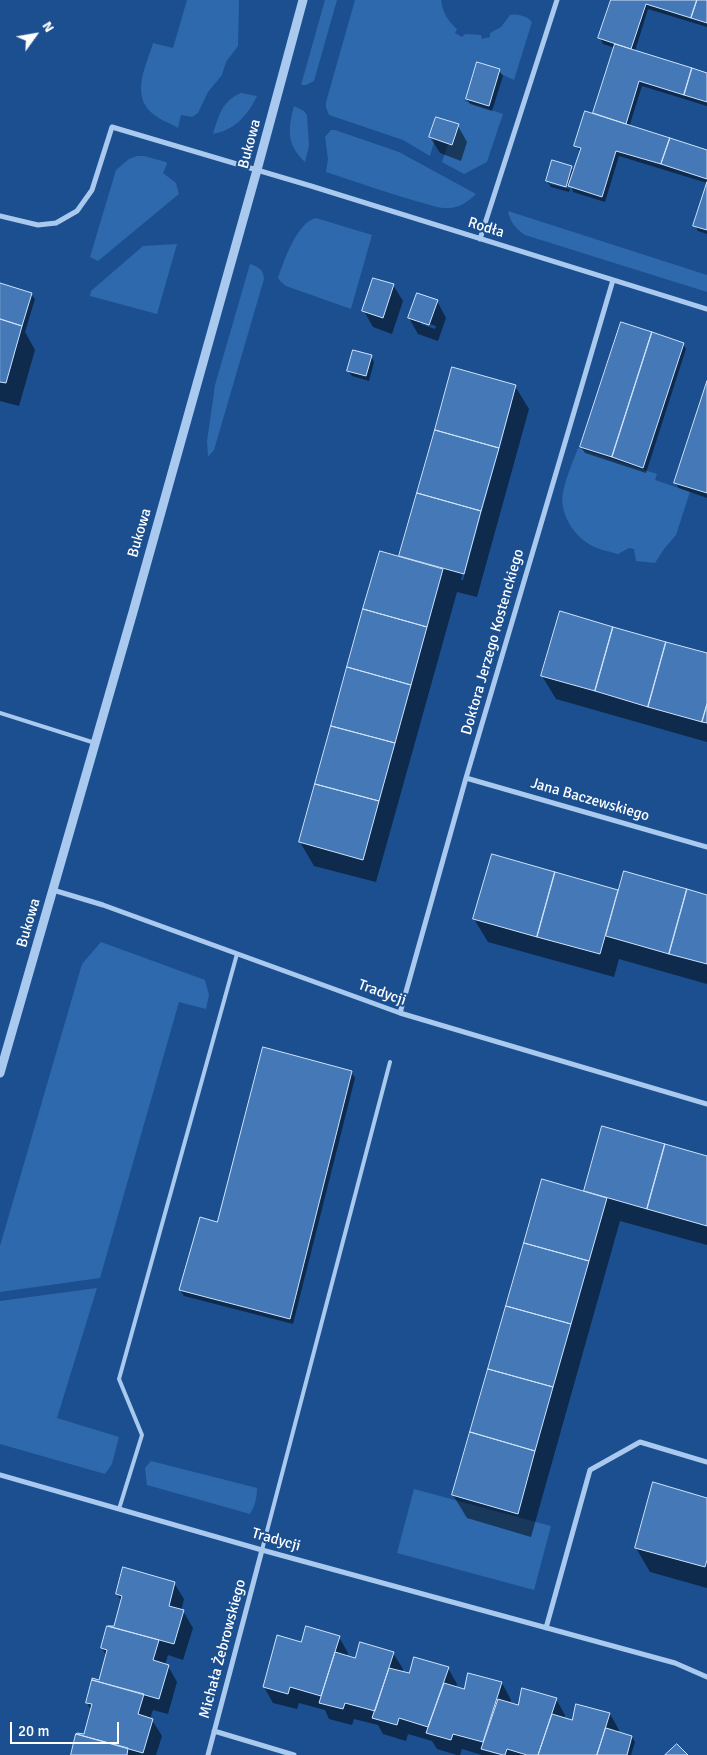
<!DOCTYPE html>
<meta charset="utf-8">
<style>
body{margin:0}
#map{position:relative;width:707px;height:1755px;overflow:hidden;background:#1b4f8f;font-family:Signika,sans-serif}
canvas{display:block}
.north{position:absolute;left:10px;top:10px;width:50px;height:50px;-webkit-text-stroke:4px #1b4f8f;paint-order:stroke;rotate:58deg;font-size:14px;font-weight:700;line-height:20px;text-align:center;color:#fff}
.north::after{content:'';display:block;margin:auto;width:18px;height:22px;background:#fff;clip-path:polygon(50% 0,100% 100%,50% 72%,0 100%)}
.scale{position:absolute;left:10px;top:1722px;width:109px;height:22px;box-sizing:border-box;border:2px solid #fff;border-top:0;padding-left:6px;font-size:15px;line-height:18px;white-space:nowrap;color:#fff;-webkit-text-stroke:4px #1b4f8f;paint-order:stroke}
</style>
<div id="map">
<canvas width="707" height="1755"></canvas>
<div class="north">N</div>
<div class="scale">20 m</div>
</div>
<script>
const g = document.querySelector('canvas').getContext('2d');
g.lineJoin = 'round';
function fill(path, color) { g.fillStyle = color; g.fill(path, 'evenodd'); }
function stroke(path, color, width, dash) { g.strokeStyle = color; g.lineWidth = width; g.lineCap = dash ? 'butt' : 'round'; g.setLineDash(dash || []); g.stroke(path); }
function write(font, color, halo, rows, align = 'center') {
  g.font = font + ' Signika,sans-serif'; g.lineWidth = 4; g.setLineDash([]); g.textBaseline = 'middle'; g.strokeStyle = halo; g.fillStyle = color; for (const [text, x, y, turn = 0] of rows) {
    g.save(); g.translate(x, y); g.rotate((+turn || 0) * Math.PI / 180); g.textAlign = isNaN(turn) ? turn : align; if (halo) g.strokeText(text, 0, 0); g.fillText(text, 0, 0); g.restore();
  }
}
fill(new Path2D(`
 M187 0H239L238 46 226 62 222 75 208 92 198 113 192 117 181 115 178 128C170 123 160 120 153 114 130 96 146 66 153 43L173 48Z
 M325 0H337L314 81 306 85H301Z
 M355 0H441C443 13 447 20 457 29L455 33 462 37 465 34 481 35 482 39 490 37V33L501 27 510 15C516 13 528 16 532 22L514 80 499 73 500 69 477 62 465 101 503 114 487 162 464 174 442 162 448 144 452 145 458 124 435 117 429 137 435 139 430 156 403 140 329 115 326 107V102Z
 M241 93 257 96C248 115 235 130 213 134 219 115 222 101 241 93Z
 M294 106 304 111 307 115 309 146 305 162C286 144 288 129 294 106Z
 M331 130H335L399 152 476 194C469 201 459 208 449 208 439 209 428 204 419 202 388 193 357 182 326 172L328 159 325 137Z
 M137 156H144L166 162 167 164 163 173 176 183 179 194 98 261 90 257 116 170 129 159Z
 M508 211 707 275V292L525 235C516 229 510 222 508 211Z
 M316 218 372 235 351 309 286 286 281 282 278 278C284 261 297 222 316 218Z
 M177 244 157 314 90 296 91 291 143 246Z
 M250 264C259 267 263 269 264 279L214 450 208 457 207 441 215 385Z
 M578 448 657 474 655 480 690 492 676 535 664 549 655 563 636 561 634 549 629 548 618 554C607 551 595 549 586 542 571 532 559 510 563 492 566 477 573 462 578 448Z
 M101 942 205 980 209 995 206 1009 179 1002 100 1278 0 1292V1246L82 964Z
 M97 1288 57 1418 119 1437 112 1464 105 1474 0 1444V1301Z
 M151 1461 257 1488C257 1498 255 1506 250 1514L147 1485 145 1468Z
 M414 1489 551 1526 534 1590 397 1553Z`), '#2e69ad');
fill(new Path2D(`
 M612 0H707V27L648 9 635 51 707 75V106L642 86 629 127 707 151V183L619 156 605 202 573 192 572 187 550 181V184L570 189 569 192 551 187 547 181 571 167 574 172 581 152 576 146 593 115 615 48 603 44 600 38Z
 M499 70 503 76 492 111 470 104 467 99Z
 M458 126 467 142 461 161 440 153 430 137Z
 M707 186V234L698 231 695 225Z
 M0 284 31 294 35 299 25 332 35 350 19 406 0 401Z
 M393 285 403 301 392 334 373 327 364 311Z
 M437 301 446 318 438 341 418 334 409 318ZM421 321 436 326 435 329 421 324Z
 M683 344 686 349 646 473 585 453 581 447Z
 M371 356 374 362 369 381 352 376 348 371Z
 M453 368 515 386 529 409 477 597 457 592 376 882 314 866 300 842 400 558ZM510 402H512L463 580H461Z
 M707 385V498L679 488 675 483Z
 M707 655V742L556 699 542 676Z
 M492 856 619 891 707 896V984L619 959 614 977 488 942 474 919Z
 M351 1072 355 1078 293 1324 184 1296 180 1290 218 1223Z
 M603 1128 707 1157V1245L620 1221 531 1537 467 1518 453 1495 584 1193Z
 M707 1499V1588L650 1572 636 1548Z
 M174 1583 184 1599 181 1611H183L193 1628 183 1660 168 1655 165 1665 168 1666 177 1682 168 1714 153 1710 150 1719 152 1720 162 1736 156 1755H72L85 1735 91 1710 87 1703 99 1682 106 1656 102 1648 108 1627H115L122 1602 117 1594Z
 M339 1637 348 1653 347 1657 356 1659 393 1653 403 1669 402 1672 410 1675 448 1668 457 1684 456 1688 464 1690 502 1683 511 1700 510 1704 518 1706 556 1699 565 1715 564 1719 573 1721 610 1714 619 1730 618 1733 632 1737 635 1742 631 1755H482L462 1749 460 1755H457L437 1749 432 1741 408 1734 406 1741 383 1734 378 1725 354 1719 352 1725 329 1719 325 1710 299 1703 297 1709 273 1703 264 1687 302 1644Z`), '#0007');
const building = new Path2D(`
 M611 0H697L691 18 646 4 631 49 598 38Z
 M697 0H707V23L691 18Z
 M615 44 692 68 684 95 639 81 626 124 593 113Z
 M477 62 500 69 489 106 466 99Z
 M692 68 707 73V102L684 95Z
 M585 111 670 138 661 164 616 151 602 197 568 186 581 148 574 146Z
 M436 117 459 124 452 145 429 137Z
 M670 138 707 150V179L661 164Z
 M552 160 572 166 566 187 546 181Z
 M707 182V230L693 226Z
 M373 278 394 284 383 318 362 311Z
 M0 283 32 293 22 326 0 319Z
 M417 293 438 300 429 325 408 318Z
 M0 319 22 326 6 383 0 382Z
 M621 322 652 332 612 457 580 447Z
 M652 332 684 343 643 468 612 457Z
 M353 350 372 355 366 376 347 371Z
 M452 367 516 385 499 448 435 430Z
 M707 381V493L674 483Z
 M435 430 499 448 481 511 417 493Z
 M417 493 481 511 464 574 399 556Z
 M380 551 443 569 427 627 363 609Z
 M363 609 427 627 411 685 347 667Z
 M560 611 613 627 595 691 541 676Z
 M613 627 666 642 648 707 595 691Z
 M666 642 707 653V704L702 722 648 707Z
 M347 667 411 685 395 743 331 726Z
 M707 704V723L702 722Z
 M331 726 395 743 379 801 315 784Z
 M315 784 379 801 363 860 299 842Z
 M492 854 555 872 537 937 473 919Z
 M624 871 687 889 669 954 606 936Z
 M555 872 618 890 600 954 537 937Z
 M687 889 707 895V964L669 954Z
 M263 1047 352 1071 290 1319 179 1290 200 1217 217 1222Z
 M602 1126 665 1144 647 1209 584 1191Z
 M665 1144 707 1156V1226L647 1209Z
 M542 1179 607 1198 589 1261 524 1243Z
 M524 1243 589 1261 571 1324 506 1306Z
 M506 1306 571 1324 553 1387 488 1369Z
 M488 1369 553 1387 535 1451 470 1432Z
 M470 1432 535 1451 518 1514 452 1495Z
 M653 1482 707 1498V1560L705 1567 635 1548Z
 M123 1567 175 1582 169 1606 184 1610 174 1644 108 1626H114L122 1596 116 1594Z
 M107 1626 159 1640 153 1660 169 1665 159 1699 92 1680V1678L99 1680 107 1650 101 1648Z
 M306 1626 340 1636 321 1696 290 1687 288 1694 263 1687 277 1635 301 1642Z
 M360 1642 394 1652 375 1711 345 1703 343 1709 319 1703 335 1652 355 1658Z
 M414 1657 449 1667 428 1727 399 1718 397 1725 372 1718 389 1668 409 1673Z
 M468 1673 502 1682 483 1742 453 1734 451 1740 426 1733 444 1683 464 1689Z
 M92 1680 144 1694 138 1714 153 1719 143 1753 76 1734 77 1733 84 1734 92 1704 86 1703Z
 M522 1688 557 1698 538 1755H527L507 1749 505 1755H503L481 1749 498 1699 518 1705Z
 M576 1704 610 1713 597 1755H538L552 1714 572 1720Z
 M606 1728 632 1736 627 1755H597Z
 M76 1734 128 1748 127 1755H71Z
 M677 1744 688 1755H665Z`);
fill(building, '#4478b7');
stroke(building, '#cfe3fa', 1);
stroke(new Path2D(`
 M0 713 95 743
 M119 1509 142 1435 119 1379 237 954
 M262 1550 390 1062`), '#a9c9ee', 4);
stroke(new Path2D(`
 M0 216 38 225 56 223 77 211 92 190 112 127 311 186 707 309
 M480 239 557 0
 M466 778 707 847
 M53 890 103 905 400 1013 707 1104
 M400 1013 466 778 613 280
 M0 1475 262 1550 675 1663 707 1677
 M546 1628 590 1470 640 1442 707 1462
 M214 1731 294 1755
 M208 1755 262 1550`), '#a9c9ee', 5);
stroke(new Path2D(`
 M0 1073 133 612 257 170 303 0`), '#a9c9ee', 9);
write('15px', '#fff', '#1b4f8f', [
 ["Bukowa",250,144,-75],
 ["Rodła",486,228,17],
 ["Bukowa",140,533,-74],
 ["Doktora Jerzego Kostenckiego",493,642,-74],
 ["Jana Baczewskiego",590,800,16],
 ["Bukowa",29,923,-74],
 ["Tradycji",382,993,20],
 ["Tradycji",276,1540,16],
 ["Michała Żebrowskiego",223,1649,-75]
]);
</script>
